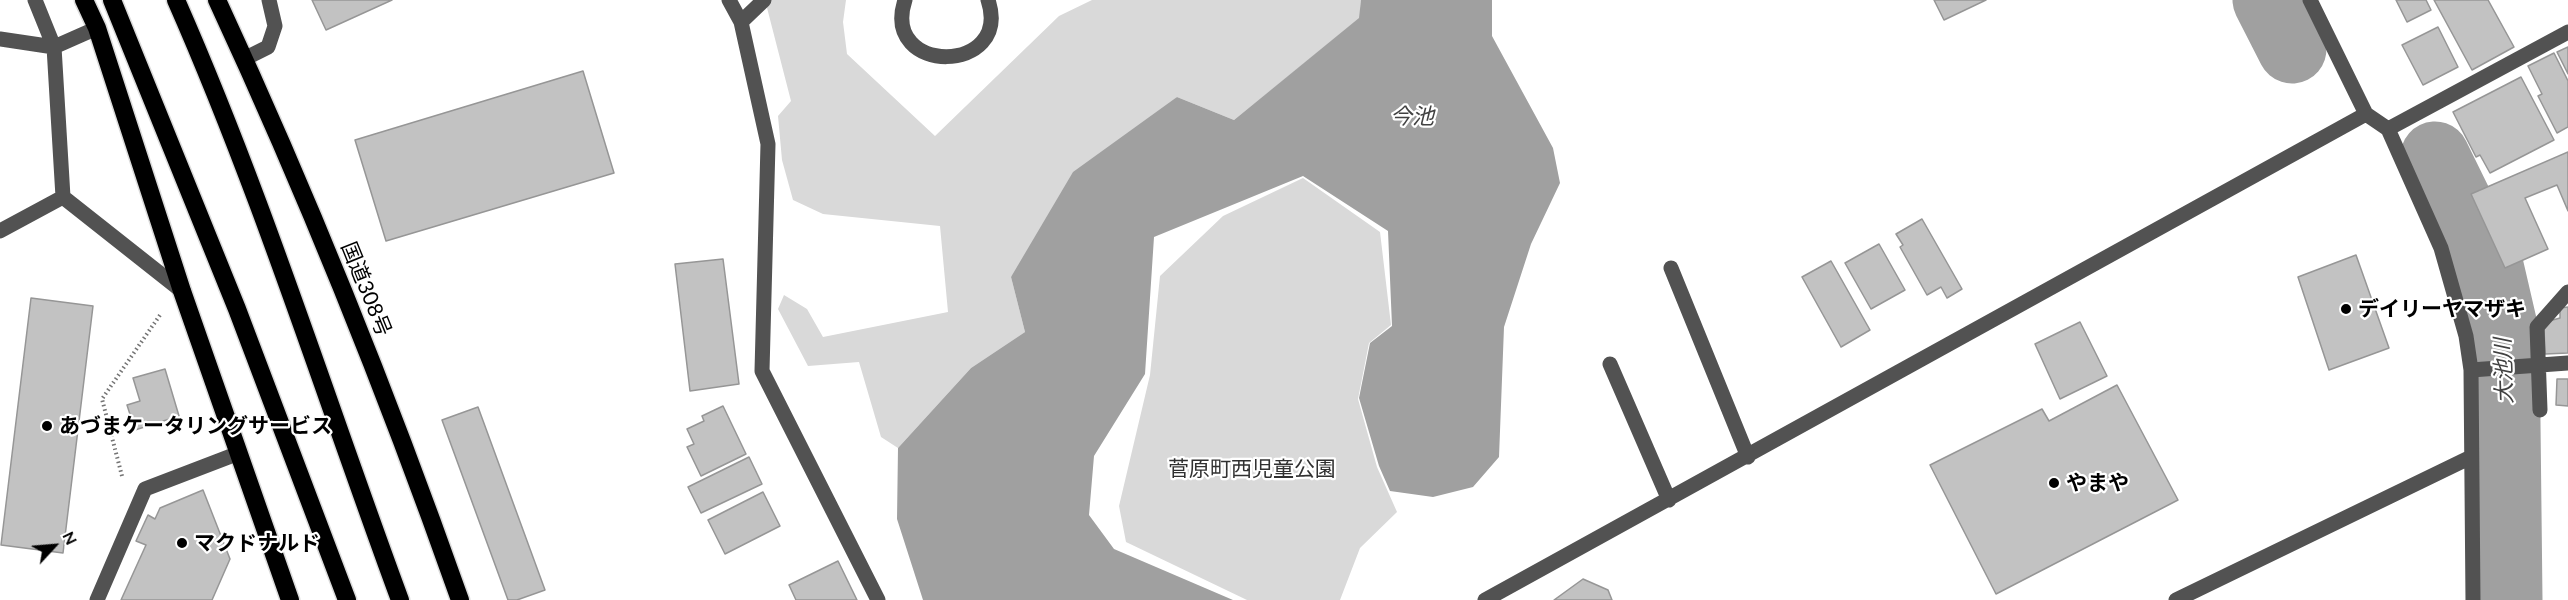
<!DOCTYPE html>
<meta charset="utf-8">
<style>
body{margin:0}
#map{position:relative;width:2568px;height:600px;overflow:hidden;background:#fff;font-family:Lato,sans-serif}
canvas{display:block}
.north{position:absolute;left:24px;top:516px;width:60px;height:60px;-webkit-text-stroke:4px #fff;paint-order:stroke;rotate:64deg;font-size:16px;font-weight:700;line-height:24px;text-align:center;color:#000}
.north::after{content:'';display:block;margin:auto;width:21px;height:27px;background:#000;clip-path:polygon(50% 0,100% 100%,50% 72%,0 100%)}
</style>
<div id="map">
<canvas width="2568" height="600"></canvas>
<div class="north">N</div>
</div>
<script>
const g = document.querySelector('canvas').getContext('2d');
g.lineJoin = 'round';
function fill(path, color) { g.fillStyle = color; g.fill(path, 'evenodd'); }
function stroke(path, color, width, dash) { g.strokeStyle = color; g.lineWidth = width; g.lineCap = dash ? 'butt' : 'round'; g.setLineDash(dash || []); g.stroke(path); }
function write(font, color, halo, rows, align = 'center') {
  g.font = font + ' Lato,"Noto Sans JP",sans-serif'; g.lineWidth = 4.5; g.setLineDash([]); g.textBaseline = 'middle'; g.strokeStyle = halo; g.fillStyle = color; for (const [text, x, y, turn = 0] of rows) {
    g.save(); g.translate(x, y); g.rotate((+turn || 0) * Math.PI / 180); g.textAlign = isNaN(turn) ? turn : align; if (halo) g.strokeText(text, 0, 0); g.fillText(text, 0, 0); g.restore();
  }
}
fill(new Path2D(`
 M765 0H846L843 22 847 54 935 136 1059 16 1092 0H1361L1360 18 1234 120 1177 97 1011 277 1025 332 971 368 898 448 881 437 859 362 808 366 778 309 784 295 807 309 823 337 948 312 940 226 823 214 793 200 782 160 778 116 791 101Z
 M1303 178 1380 232 1391 325 1369 343 1358 399 1377 467 1397 512 1360 548 1340 600H1247L1126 542 1119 506 1150 375 1160 276 1223 216Z`), '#d9d9d9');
fill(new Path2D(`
 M1361 0H1492V36L1553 148 1560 183 1531 244 1504 327 1499 457 1473 487 1433 497 1390 491 1379 466 1359 398 1370 343 1392 326 1388 231 1303 176 1154 237 1145 374 1094 456 1089 515 1114 549 1233 600H923L897 519 898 448 971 368 1025 332 1011 277 1073 172 1177 97 1234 120 1359 18Z`), '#a0a0a0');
stroke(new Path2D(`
 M2267 0 2292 49
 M2435 156 2489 266 2505 335 2508 600`), '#a0a0a0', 69);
const building = new Path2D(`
 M312 0H392L326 30Z
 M1934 0H1986L1944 20Z
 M2396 0H2426L2431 10 2407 22Z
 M2434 0H2488L2514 47 2472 70Z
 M2438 27 2458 67 2423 85 2402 45Z
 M2568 47V74L2557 52Z
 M2554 53 2568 81V127L2557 133 2538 96 2542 94 2528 66Z
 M583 71 614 173 386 241 355 140Z
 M2521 77 2554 140 2490 173 2480 155 2476 157 2453 112Z
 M2568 152V211L2557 185 2525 198 2548 249 2505 268 2471 194Z
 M1922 219 1962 289 1947 298 1941 287 1927 295 1900 247 1903 245 1896 234Z
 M1879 244 1905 290 1871 309 1845 263Z
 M2356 255 2389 348 2329 370 2298 277Z
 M723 259 739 384 690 391 675 264Z
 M1831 261 1870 330 1841 347 1802 277Z
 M31 298 93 306 63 553 1 545Z
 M2568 307V353L2545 354 2544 328 2549 321 2560 318V308Z
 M2080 322 2107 376 2060 399 2035 344Z
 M165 369 179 416 135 430 127 405 140 401 133 378Z
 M2557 379H2568V406L2556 405Z
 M2117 385 2178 500 1996 594 1930 465 2042 409 2049 421Z
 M723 406 746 454 701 476 687 447 694 444 687 429 704 421 702 416Z
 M478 407 545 590 517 600H508L442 420Z
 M749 457 762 484 701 513 688 487Z
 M203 490 230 559 212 600H121L146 545 136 541 148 515 155 519 160 508Z
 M763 492 780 526 725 554 708 520Z
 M838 561 857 600H796L789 585Z
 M1583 579 1608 590 1612 600H1554Z`);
fill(building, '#c2c2c2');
stroke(building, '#969696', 1.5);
const highway = new Path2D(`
 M84 0 97 28 182 291 290 600
 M112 0 237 309 347 600
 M176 0C262 195 326 400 400 600
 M217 0C308 196 388 396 460 600`);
stroke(highway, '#dbdbdb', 21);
stroke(new Path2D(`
 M122 476 102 399 160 315`), '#747474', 4, [1.5, 3]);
stroke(new Path2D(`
 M35 0 54 47
 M729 0 741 22 768 144 762 371 878 600
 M905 0C880 76 1013 75 988 0
 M2310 0 2366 114 2388 129 2441 248 2466 336 2471 370 2473 600
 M741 22 764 0
 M97 28 54 47 63 197 182 291
 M0 39 54 47
 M244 59 268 47 275 26 269 0
 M2388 129 2568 32
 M0 231 63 197
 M1671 268 1748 457
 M1610 364 1669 500
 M2471 370 2568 363
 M2540 410 2537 327 2568 292
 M97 600 145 489 239 453
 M1485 600 2366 114
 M2176 600 2471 457`), '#525252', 15);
stroke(highway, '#000', 18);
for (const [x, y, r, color] of [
 [2346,309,6,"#000"],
 [47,426,6,"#000"],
 [2054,483,6,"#000"],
 [182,543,6,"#000"]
]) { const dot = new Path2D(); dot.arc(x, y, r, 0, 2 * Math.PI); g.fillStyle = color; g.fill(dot); stroke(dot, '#fff', 2); }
write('21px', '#000', '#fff', [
 ["国道308号",366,289,68]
]);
write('bold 21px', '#000', '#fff', [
 ["デイリーヤマザキ",2358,309],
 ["あづまケータリングサービス",59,426],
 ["やまや",2066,483],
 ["マクドナルド",194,543]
], 'left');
write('21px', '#303030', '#fff', [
 ["菅原町西児童公園",1252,469]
]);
write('italic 22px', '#414141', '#fff', [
 ["今池",1412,117],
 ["大池川",2504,371,-92]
]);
</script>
